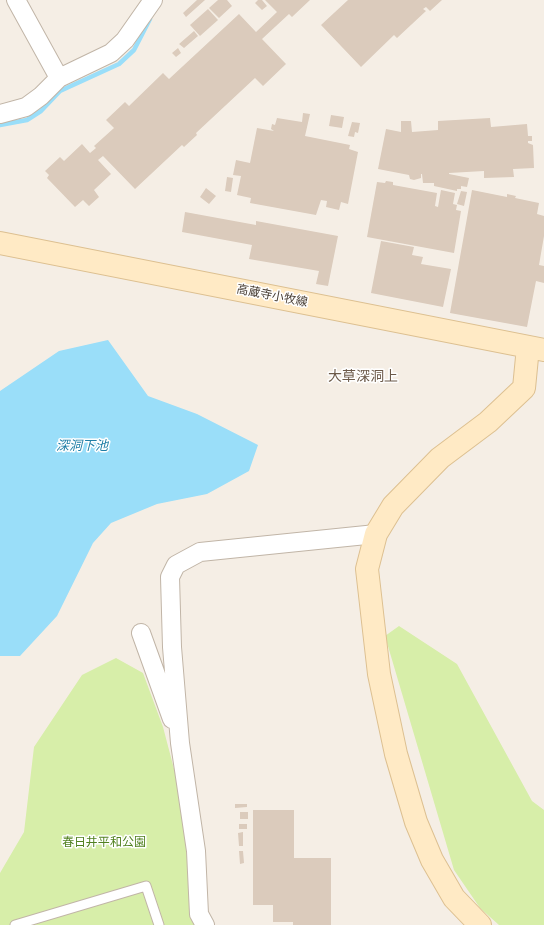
<!DOCTYPE html>
<meta charset="utf-8">
<style>
body{margin:0}
canvas{display:block;background:#f5eee5}
</style>
<canvas width="544" height="925"></canvas>
<script>
const g = document.querySelector('canvas').getContext('2d');
g.lineJoin = 'round';
function fillPath(path, color) { g.fillStyle = color; g.fill(path, 'evenodd'); }
const poly = rows => new Path2D(rows.map(r => 'M' + r).join(''));
function trace(path, color, width, dash) { g.strokeStyle = color; g.lineWidth = width; g.lineCap = dash ? 'butt' : 'round'; g.setLineDash(dash || []); g.stroke(path); }
function drawText(font, color, halo, rows, align = 'center') {
  g.font = font + ' "Open Sans","Noto Sans JP",sans-serif'; g.lineWidth = 3; g.setLineDash([]); g.textBaseline = 'middle'; g.strokeStyle = halo; g.fillStyle = color; for (const [text, x, y, turn = 0] of rows) {
    g.save(); g.translate(x, y); g.rotate((+turn || 0) * Math.PI / 180); g.textAlign = isNaN(turn) ? turn : align; if (halo) g.strokeText(text, 0, 0); g.fillText(text, 0, 0); g.restore();
  }
}
fillPath(poly([
 [399,626,457,664,532,801,544,810,544,925,499,925,480,908,454,870,385,636],
 [116,658,143,673,163,727,179,788,187,856,213,925,0,925,0,873,24,832,34,747,82,675]
]), '#d7eea9');
fillPath(poly([
 [108,340,148,396,197,414,258,445,249,471,207,494,157,504,111,523,93,543,57,616,20,656,0,656,0,391,59,351]
]), '#9adef9');
trace(poly([
 [0,125,27,120,41,111,60,91,119,64,134,50,150,19]
]), '#9adef9', 4.5);
fillPath(poly([
 [197,0,205,0,186,17,183,13],
 [218,0,227,0,232,6,219,18,209,8],
 [258,0,262,0,267,6,262,10,255,3],
 [265,0,310,0,292,17,289,14,262,39,286,64,263,86,255,78,196,133,197,135,184,147,182,145,135,189,103,156,98,160,111,174,94,190,99,197,89,206,83,200,75,207,47,178,49,175,45,171,60,157,64,161,82,144,90,153,96,148,94,146,114,128,106,120,125,102,129,106,163,73,169,79,239,14,256,32,277,12],
 [348,0,442,0,430,11,426,7,423,9,426,11,397,38,394,35,361,67,321,25],
 [208,9,218,20,200,36,190,25],
 [194,31,198,36,184,48,179,44],
 [178,48,181,53,176,57,172,53],
 [303,113,310,114,305,136,350,145,349,149,358,152,348,204,341,202,339,210,326,207,327,201,321,200,316,215,250,203,251,198,237,195,241,176,233,175,236,160,250,163,257,128,274,131,271,129,272,124,275,125,277,118,302,122],
 [331,115,344,117,342,128,329,126],
 [490,118,491,127,527,124,528,136,532,136,532,141,528,141,528,143,533,145,534,168,513,169,514,177,484,178,484,171,449,173,449,174,469,178,467,187,461,186,461,189,457,189,457,191,434,186,434,183,423,183,422,174,421,174,421,178,414,180,410,179,409,175,378,169,386,129,401,132,401,121,411,121,412,132,438,130,438,121],
 [352,122,360,123,358,133,355,132,354,137,348,136],
 [227,177,233,178,231,192,225,191],
 [386,181,393,182,393,185,437,193,435,206,438,207,441,190,455,193,453,204,457,205,456,210,461,211,454,253,367,237,377,182,385,183],
 [206,188,216,196,209,204,200,197],
 [472,190,507,197,507,194,516,196,515,198,539,203,537,214,544,216,544,236,539,265,544,266,544,283,536,281,527,327,450,313],
 [461,191,467,192,464,206,457,204],
 [185,212,256,225,256,221,338,236,328,286,316,284,319,271,249,259,252,245,182,232],
 [381,241,414,247,412,255,423,257,421,264,451,269,443,307,371,293],
 [235,804,247,804,247,807,235,808],
 [253,810,294,810,294,858,331,858,331,925,293,925,293,922,273,922,273,905,253,905],
 [240,812,248,812,248,819,240,819],
 [239,824,247,824,247,829,239,829],
 [243,832,243,846,239,846,238,833],
 [239,851,243,851,244,863,240,864]
]), '#dbcbbc');
const lane = poly([
 [15,925,146,886,159,925]
]);
const street = poly([
 [16,0,59,78],
 [0,114,26,107,41,96,59,78,111,53,125,40,153,0],
 [141,633,172,719],
 [205,925,199,914,196,851,180,743,172,647,170,577,176,565,200,552,376,534]
]);
const secondary = poly([
 [0,243,544,350],
 [480,925,454,898,432,860,416,822,396,754,379,674,367,569,376,534,393,506,440,458,488,422,524,388,528,347]
]);
trace(lane, '#c1b5a7', 11);
trace(street, '#c1b5a7', 20);
trace(secondary, '#ddc091', 24);
trace(lane, '#fff', 9);
trace(street, '#fff', 18);
trace(secondary, '#ffeac5', 22);
drawText('12px', '#483e34', '#fff', [
 ["高蔵寺小牧線",272,296,11]
]);
drawText('12px', '#518120', '#fff', [
 ["春日井平和公園",104,843]
]);
drawText('italic 13px', '#1e7ea6', '#fff', [
 ["深洞下池",82,446]
]);
drawText('14px', '#6c5a4a', '#fff', [
 ["大草深洞上",363,377]
]);
</script>
